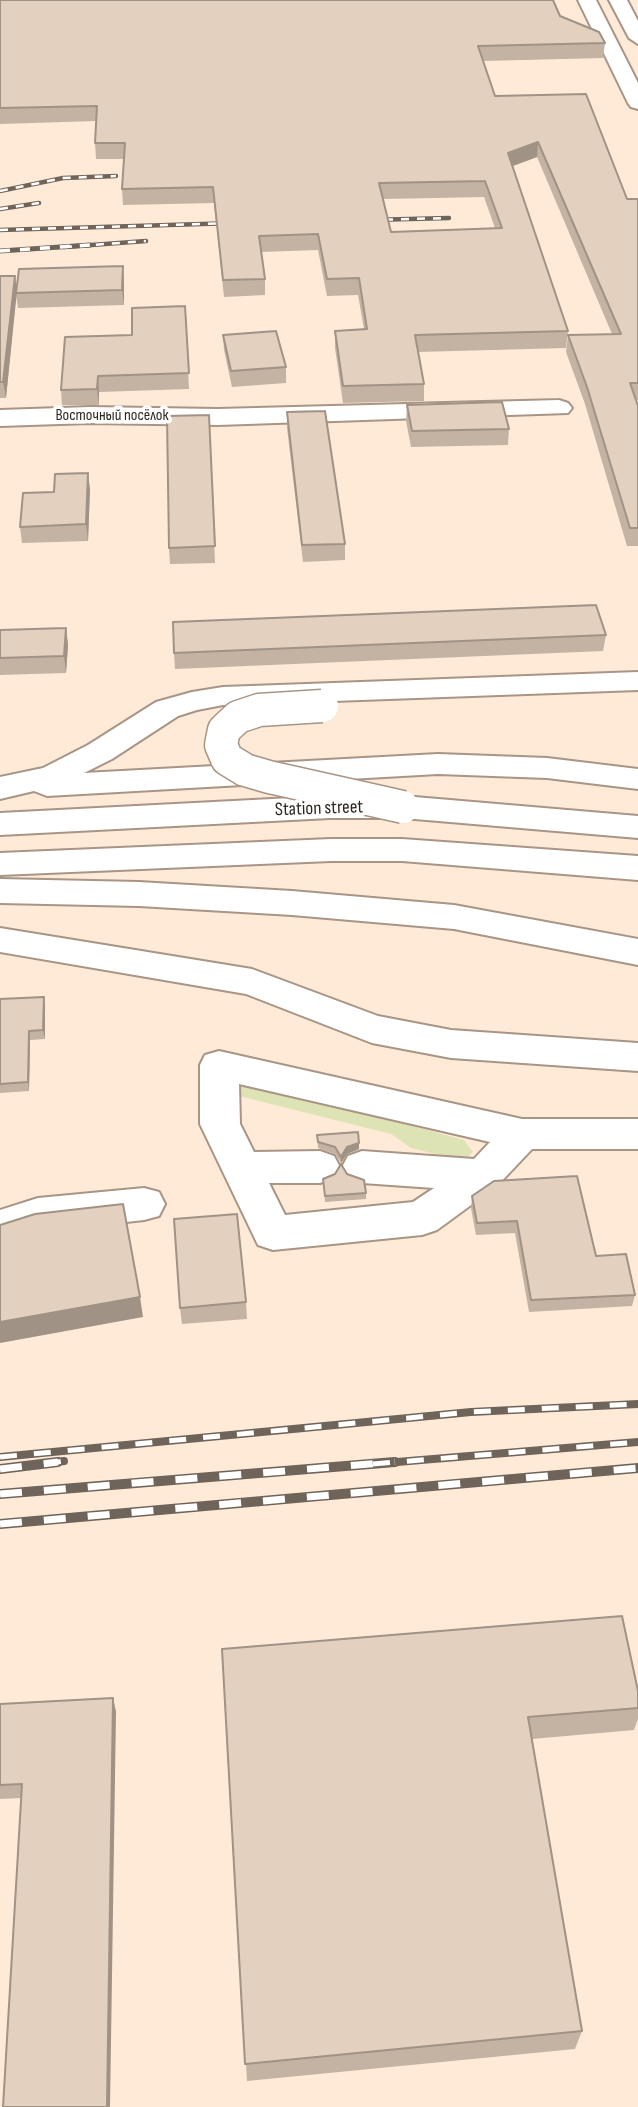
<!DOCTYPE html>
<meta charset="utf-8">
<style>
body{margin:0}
canvas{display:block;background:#ffead8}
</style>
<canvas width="638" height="2107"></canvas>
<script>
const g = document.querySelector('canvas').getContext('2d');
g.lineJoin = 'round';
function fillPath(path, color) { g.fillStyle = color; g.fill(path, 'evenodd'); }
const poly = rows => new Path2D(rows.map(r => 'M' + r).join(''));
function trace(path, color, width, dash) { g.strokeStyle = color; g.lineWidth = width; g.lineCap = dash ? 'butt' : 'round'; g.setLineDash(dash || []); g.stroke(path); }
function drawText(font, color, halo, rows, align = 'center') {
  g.font = font + ' "Sofia Sans Condensed",sans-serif'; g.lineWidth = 7; g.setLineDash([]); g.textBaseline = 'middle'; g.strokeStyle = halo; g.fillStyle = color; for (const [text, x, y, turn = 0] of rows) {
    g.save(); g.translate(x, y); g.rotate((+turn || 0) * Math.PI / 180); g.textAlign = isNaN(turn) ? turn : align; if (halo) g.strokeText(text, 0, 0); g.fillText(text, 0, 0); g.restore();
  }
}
fillPath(poly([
 [242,1080,464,1140,473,1152,463,1161,411,1148,391,1134,235,1095]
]), '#dee3b6');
const minor = poly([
 [559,400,568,403,572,408,568,413,218,425,90,423,0,426,0,410,90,407,218,409,559,400],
 [219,1051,522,1119,638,1119,638,1149,532,1149,497,1186,437,1230,422,1235,273,1250,258,1245,200,1124,200,1065,205,1055,219,1051],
 [239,1084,490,1142,474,1159,362,1151,348,1156,342,1167,348,1178,362,1183,434,1188,413,1202,285,1215,269,1183,320,1183,334,1178,340,1167,334,1156,320,1151,254,1152,240,1124,239,1084],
 [144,1188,159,1192,165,1204,159,1216,144,1220,38,1232,0,1244,0,1210,38,1198,144,1188]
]);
const major = poly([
 [578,0,596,0,638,83,638,109,631,107,628,103,578,0],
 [609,0,627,0,638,21,638,44,629,38,609,0],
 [638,672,638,690,223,705,197,710,178,716,112,759,84,773,438,754,547,758,638,769,638,789,547,778,438,774,47,796,34,791,0,799,0,777,43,768,88,745,156,702,192,692,223,687,638,672],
 [330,796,403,796,638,816,638,838,403,818,330,818,0,835,0,813,330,796],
 [331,839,402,839,638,856,638,880,402,861,331,861,0,875,0,853,331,839],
 [0,879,139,882,292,891,454,905,638,939,638,965,454,929,292,915,139,906,0,903,0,879],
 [0,928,252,969,378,1016,451,1030,638,1043,638,1071,451,1058,372,1043,246,994,0,952,0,928]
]);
trace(minor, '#a89585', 4);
trace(major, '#a89585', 4);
fillPath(minor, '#fff');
fillPath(major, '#fff');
const railFar3 = poly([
 [0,191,63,178,116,176],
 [0,209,39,203],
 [369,220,449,218],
 [0,230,236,223],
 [64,247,146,241]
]);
const railFar2 = poly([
 [0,251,90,245]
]);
const railFar1 = poly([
 [0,1457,471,1412,638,1404],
 [44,1464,64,1461],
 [373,1464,638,1442]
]);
const rail = poly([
 [0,1469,58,1462],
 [0,1494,395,1462],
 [0,1524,638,1468]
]);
trace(railFar3, '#6f645a', 4.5);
trace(railFar2, '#6f645a', 5);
trace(railFar1, '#6f645a', 8);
trace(rail, '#6f645a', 10);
trace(railFar3, '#fff', 2.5, [8]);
trace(railFar2, '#fff', 3.5, [10]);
trace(railFar1, '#fff', 5, [17]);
trace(rail, '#fff', 7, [22]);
const majorBridge = poly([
 [322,706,259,710,238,717,224,730,221,745,227,759,245,770,269,777,403,807]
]);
trace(majorBridge, '#a89585', 35, []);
trace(majorBridge, '#fff', 32);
fillPath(poly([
 [0,0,560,16,605,43,603,58,483,61,495,96,627,199,638,199,638,400,636,400,638,406,638,546,627,546,585,404,566,352,568,335,612,334,537,157,513,166,568,331,566,348,418,352,424,384,424,401,343,403,335,348,335,331,364,329,358,295,327,296,318,250,261,252,265,279,265,295,224,297,214,203,123,205,122,189,124,159,96,159,95,143,96,121,0,124],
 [484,197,495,228,391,232,383,199],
 [0,276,15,276,16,289,124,281,124,305,18,308,16,295,6,398,0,398],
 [185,306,189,389,99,392,99,405,62,405,61,390,132,335],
 [223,335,286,367,286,383,232,387,224,350],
 [407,405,509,429,508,445,411,447,406,421],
 [287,412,345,544,345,560,303,562,287,428],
 [209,415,215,563,170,564,169,548],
 [90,489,88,541,22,543,20,527,54,492],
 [66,628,68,645,66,673,0,675,0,630],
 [606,635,603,651,175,669,174,653],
 [0,999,45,1006,45,1039,30,1040,29,1091,0,1093],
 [317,1135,359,1149,347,1154,341,1163,335,1154,318,1148],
 [347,1174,366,1193,366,1199,325,1202,323,1179],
 [472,1196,596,1256,635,1295,632,1306,529,1312,515,1233,476,1235,471,1208],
 [246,1302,247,1319,182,1324,180,1308],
 [222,1649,638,1691,638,1719,634,1730,532,1739,582,2031,575,2049,247,2081],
 [113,1698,116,1712,21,1798,0,1799,0,1704]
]), '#c4b3a3');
fillPath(poly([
 [538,142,537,157,507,168,508,153],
 [123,266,124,281,124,305,122,290],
 [15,276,17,291,6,398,3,382],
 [98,376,99,392,99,405,97,389],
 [88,473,90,489,88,541,86,524],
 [66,628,68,645,66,673,64,656],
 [44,997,45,1006,45,1039,43,1030],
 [29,1031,30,1040,29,1091,28,1082],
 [359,1143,359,1149,347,1154,341,1163,341,1157,347,1147],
 [140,1297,143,1317,0,1343,0,1322],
 [113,1698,116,1712,110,2107,107,2107]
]), '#a09285');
const building = poly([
 [0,0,553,0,560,16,599,32,605,43,478,46,495,96,586,94,627,199,638,199,638,383,630,383,638,406,638,528,630,528,587,387,568,335,621,334,538,142,508,153,568,331,415,335,424,384,343,386,335,331,367,329,359,278,327,279,318,234,259,236,265,279,223,280,213,187,122,189,125,143,95,143,97,106,0,108,0,0],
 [485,181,502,228,391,232,379,183,485,181],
 [123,266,122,290,16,293,19,269,123,266],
 [0,276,15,276,3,382,0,382,0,276],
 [185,306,189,373,98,376,97,389,61,390,65,337,132,335,132,308,185,306],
 [276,331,286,367,231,371,223,335,276,331],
 [502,402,509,429,412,431,407,405,502,402],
 [325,411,345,544,302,545,287,412,325,411],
 [209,415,215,546,169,548,167,416,209,415],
 [88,473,86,524,20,527,23,493,54,492,55,474,88,473],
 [596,605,606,635,174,653,173,622,596,605],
 [66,628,64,656,0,658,0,630,66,628],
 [44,997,43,1030,29,1031,28,1082,0,1084,0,999,44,997],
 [358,1132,359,1143,347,1147,341,1157,335,1147,318,1142,317,1135,358,1132],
 [341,1164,347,1174,364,1180,366,1193,325,1196,323,1179,335,1174,341,1164],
 [577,1176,596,1256,626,1254,635,1295,531,1300,517,1221,477,1223,472,1196,494,1181,577,1176],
 [123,1204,140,1297,0,1322,0,1225,35,1214,123,1204],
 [237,1214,246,1302,180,1308,174,1219,237,1214],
 [622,1616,638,1691,638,1708,528,1717,582,2031,245,2064,222,1649,622,1616],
 [113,1698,107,2107,3,2107,22,1784,0,1785,0,1704,113,1698]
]);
fillPath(building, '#e4d0be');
trace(building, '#a09285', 2);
drawText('16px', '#2e2720', '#fff', [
 ["Восточный посёлок",112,416]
]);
drawText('19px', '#2e2720', '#fff', [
 ["Station street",319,809,-2]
]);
</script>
